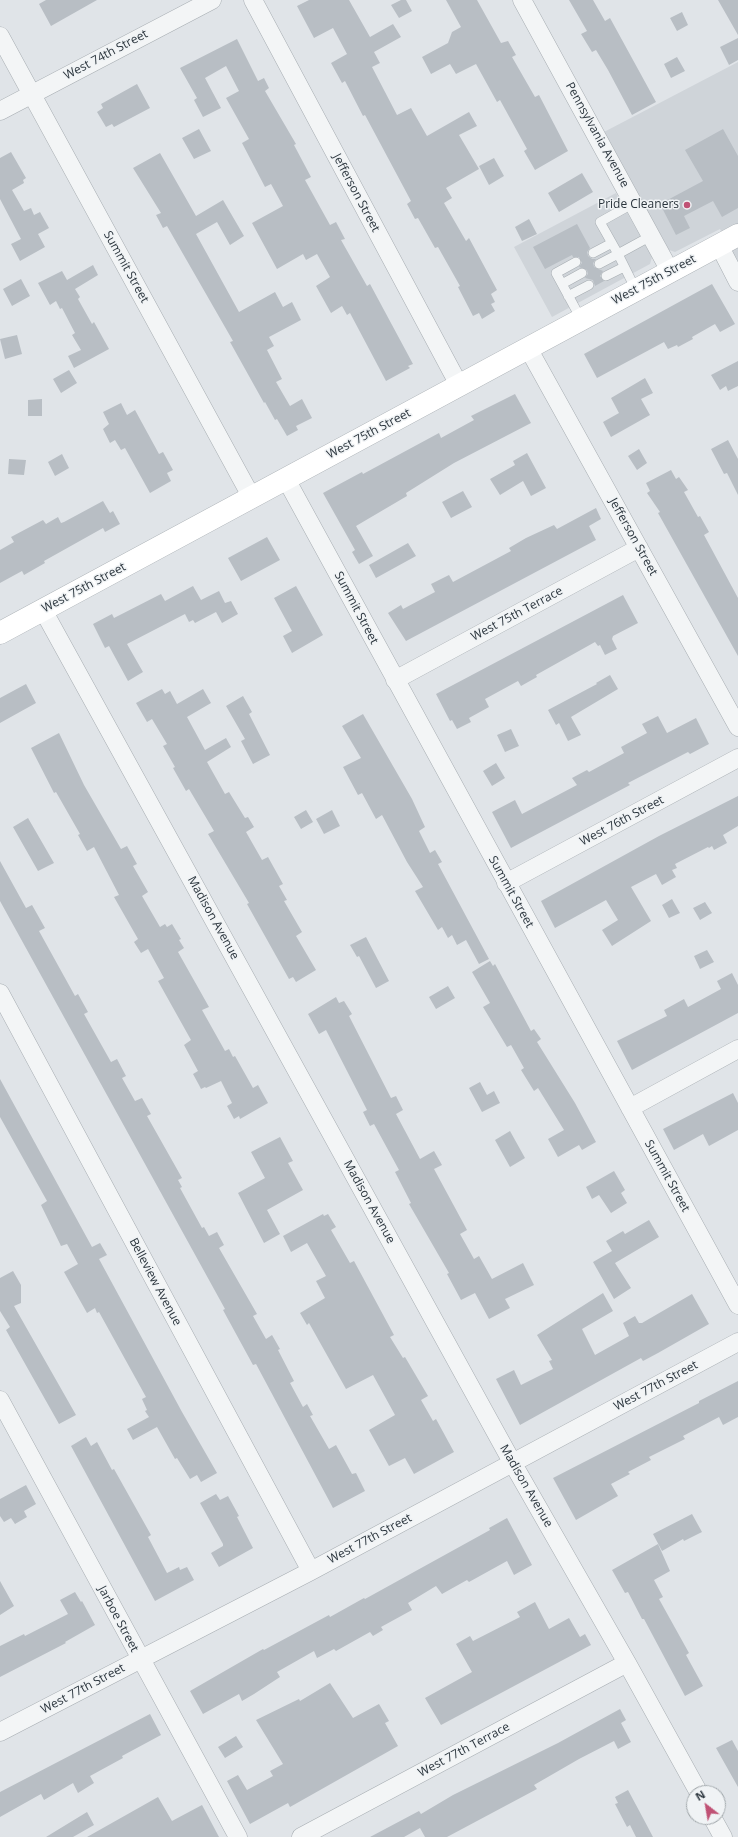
<!DOCTYPE html>
<style>
body{margin:0}
#map{position:relative;width:738px;height:1837px;overflow:hidden;background:#e0e4e8;font-family:"Open Sans",sans-serif}
canvas{display:block}
.north{position:absolute;left:686px;top:1785px;width:40px;height:40px;box-sizing:border-box;background:#f0f3f5;border:1px solid #a1a7ab;border-radius:50%;rotate:329deg;font-size:11px;font-weight:700;line-height:16px;text-align:center;color:#2b353d}
.north::after{content:'';display:block;margin:auto;width:14px;height:18px;background:#c05275;clip-path:polygon(50% 0,100% 100%,50% 72%,0 100%)}
</style>
<div id="map">
<canvas width="738" height="1837"></canvas>
<div class="north">N</div>
</div>
<script>
const g = document.querySelector('canvas').getContext('2d');
g.lineJoin = 'round';
function fillPath(path, color) { g.fillStyle = color; g.fill(path, 'evenodd'); }
const poly = rows => new Path2D(rows.map(r => 'M' + r).join(''));
function trace(path, color, width, dash) { g.strokeStyle = color; g.lineWidth = width; g.lineCap = dash ? 'butt' : 'round'; g.setLineDash(dash || []); g.stroke(path); }
function drawText(font, color, halo, rows, align = 'center') {
  g.font = font + ' "Open Sans",sans-serif'; g.lineWidth = 3; g.setLineDash([]); g.textBaseline = 'middle'; g.strokeStyle = halo; g.fillStyle = color; for (const [text, x, y, turn = 0] of rows) {
    g.save(); g.translate(x, y); g.rotate((+turn || 0) * Math.PI / 180); g.textAlign = isNaN(turn) ? turn : align; if (halo) g.strokeText(text, 0, 0); g.fillText(text, 0, 0); g.restore();
  }
}
fillPath(poly([
 [738,62,738,262,720,229,675,252,669,250,604,132],
 [616,193,652,257,650,264,552,317,514,247]
]), '#cfd4d9');
fillPath(poly([
 [46,0,97,0,51,26,39,4],
 [309,0,349,0,370,37,393,24,401,37,374,52,380,63,372,67,397,115,411,108,427,136,469,112,477,126,459,135,479,169,446,188,452,198,444,203,466,241,469,238,497,290,491,294,495,302,491,304,495,311,482,319,479,313,473,316,458,287,460,286,438,247,435,248,418,218,415,219,407,204,411,201,365,115,363,116,345,81,342,83,331,63,347,54,333,28,314,38,297,6],
 [401,0,406,0,412,11,399,18,391,5],
 [446,0,477,0,501,43,508,41,516,55,512,57,535,97,539,95,568,151,535,170,524,151,527,149,500,100,497,102,476,64,456,74,450,64,431,74,422,57,448,43,452,32,461,27],
 [569,0,593,0,605,21,610,18,656,102,632,115,608,70,596,50,592,52,581,34,587,31],
 [718,0,738,0,738,35],
 [682,12,688,25,677,31,670,18],
 [738,38,738,60,729,65,720,47],
 [237,39,258,81,264,78,269,88,265,91,296,144,294,145,311,177,305,180,330,225,336,222,345,239,341,240,367,286,370,284,413,364,408,366,410,368,386,381,350,313,347,315,342,306,331,313,316,286,330,277,317,254,306,260,303,254,277,269,252,223,283,206,271,184,265,187,242,143,249,139,226,98,239,91,226,66,205,78,221,108,203,117,194,100,197,98,180,68],
 [677,57,685,71,671,78,664,64],
 [137,84,150,108,114,127,112,124,106,127,97,112,103,108,101,104],
 [199,129,211,151,194,159,182,138],
 [723,129,738,156,738,208,722,217,713,201,684,216,690,228,676,235,660,204,703,181,685,150],
 [11,152,26,178,23,180,24,183,12,190,24,211,31,208,34,215,40,212,49,228,38,234,45,247,20,261,11,244,21,239,0,199,0,158],
 [160,153,196,216,223,200,244,236,230,245,217,222,196,234,239,312,275,292,283,307,292,302,301,320,269,337,274,346,267,350,282,379,276,382,290,406,302,399,312,418,296,426,298,430,287,436,277,419,275,420,265,402,264,403,230,342,233,341,167,226,163,228,156,215,161,213,133,168],
 [494,158,504,176,489,185,479,166],
 [582,173,593,192,559,212,548,193],
 [529,219,537,234,522,241,515,227],
 [577,224,590,248,587,252,588,256,592,259,596,259,593,263,594,267,603,271,600,276,604,281,595,286,593,280,585,278,588,274,587,270,579,267,582,263,579,257,573,257,572,255,545,269,533,247],
 [93,265,98,275,75,289,80,297,78,299,92,324,94,322,109,349,74,368,68,356,81,350,72,335,75,333,62,308,60,309,56,301,50,305,38,283,62,271,67,280],
 [21,279,30,296,12,306,3,289],
 [712,284,735,324,720,332,715,324,692,337,693,339,678,347,677,345,668,349,664,342,597,378,584,354],
 [17,335,22,354,5,359,0,339],
 [738,361,738,386,728,391,726,386,720,390,711,375],
 [69,370,77,383,61,393,53,379],
 [645,378,653,393,641,399,650,415,611,437,603,422,619,413,611,398],
 [515,394,531,423,454,463,406,493,407,496,356,526,373,556,359,564,352,552,355,550,323,493,362,472,363,474,439,433,441,438,474,420,471,416],
 [42,399,42,416,28,416,28,400],
 [121,403,127,415,135,410,159,454,163,452,173,470,167,473,171,481,150,493,125,448,121,450,115,440,110,443,103,429,109,424,103,412],
 [728,440,738,459,738,495,727,473,724,474,711,449],
 [639,449,647,463,637,470,628,456],
 [527,453,546,488,531,496,523,481,500,495,490,479,515,465,513,461],
 [62,454,69,468,55,476,48,462],
 [9,459,26,460,24,475,8,474],
 [671,470,676,479,679,477,688,490,684,492,698,517,700,516,709,532,704,535,738,598,738,656,658,513,660,512,647,493,650,491,646,483],
 [463,491,472,507,451,518,442,502],
 [103,501,110,513,113,511,120,524,105,532,103,528,44,561,45,563,24,575,22,571,0,583,0,550,14,542,11,537,43,520,46,524,58,517,61,523,64,522],
 [596,508,601,519,589,526,596,540,406,641,388,613,401,605,403,609,435,592,431,584,449,575,453,582,511,551,509,548,526,538,554,525,557,529],
 [267,537,280,560,241,581,228,558],
 [408,543,416,556,376,578,369,565],
 [193,586,201,600,219,591,225,603,231,601,238,614,222,623,216,612,195,623,193,620,189,622,185,614,127,644,143,672,128,681,109,646,105,648,93,624,112,614,114,618,161,594,165,601],
 [296,586,323,635,292,653,283,636,292,631,274,598],
 [623,595,638,623,613,636,612,639,617,649,605,655,600,645,598,646,595,642,536,675,537,677,521,686,518,681,485,699,489,707,469,718,471,722,457,729,452,720,450,721,436,694],
 [610,675,618,689,571,717,581,735,568,741,559,723,556,725,548,710,597,684,596,683],
 [26,684,36,703,0,723,0,698],
 [162,689,165,694,170,691,177,704,203,689,211,703,187,717,205,750,226,738,231,747,207,762,225,794,229,792,245,818,248,817,254,827,246,832,262,860,268,857,283,884,279,886,287,900,284,901,302,932,296,936,316,970,296,982,293,977,289,979,247,904,249,903,208,834,214,831,189,789,186,791,173,768,175,767,163,746,167,744,152,719,147,722,136,703],
 [243,696,252,712,249,714,270,755,253,764,241,741,245,739,226,706],
 [363,714,412,799,425,827,419,831,430,853,435,850,442,862,438,864,489,959,479,964,466,940,457,945,452,935,448,938,442,927,438,930,415,891,423,887,407,862,382,815,376,819,362,793,358,795,343,767,361,758,342,726],
 [658,716,667,733,696,718,709,744,690,754,688,752,628,783,630,785,511,848,492,812,515,800,522,814,577,785,572,778,587,770,589,772,624,753,621,747,647,733,642,724],
 [511,729,519,746,505,752,497,735],
 [59,733,84,785,121,849,127,846,137,864,133,866,148,892,142,896,160,927,165,924,167,927,172,924,181,939,179,940,184,948,178,952,209,1007,202,1010,225,1051,229,1049,233,1057,235,1056,253,1088,258,1085,268,1103,240,1119,239,1116,234,1119,227,1106,232,1103,221,1081,206,1088,205,1087,201,1089,199,1085,193,1074,198,1071,184,1045,191,1040,158,981,164,978,148,949,141,953,134,942,138,939,114,897,119,895,94,847,87,851,78,835,80,834,56,792,54,793,31,748],
 [496,763,505,778,492,786,483,771],
 [738,796,738,826,723,835,727,843,714,850,712,846,709,848,708,847,675,864,677,868,672,870,676,877,662,885,656,874,631,887,651,921,612,946,602,930,618,920,606,900,555,928,541,901,659,836],
 [306,810,313,822,301,829,294,817],
 [332,810,340,826,324,834,316,819],
 [28,818,54,863,38,871,13,827],
 [0,861,26,908,32,905,45,928,39,931,75,996,78,994,88,1012,84,1014,111,1062,117,1059,126,1076,122,1078,135,1101,142,1098,151,1114,147,1116,182,1178,178,1180,182,1187,180,1188,202,1228,204,1227,209,1236,217,1232,224,1245,219,1248,257,1314,253,1316,266,1339,272,1335,280,1349,278,1350,294,1381,290,1383,303,1407,307,1404,313,1415,310,1416,329,1449,336,1445,352,1474,356,1473,365,1491,333,1508,256,1364,253,1365,223,1310,225,1309,0,901],
 [672,899,680,913,669,918,662,905],
 [705,902,712,913,700,920,693,908],
 [366,937,389,981,376,988,359,956,357,957,350,945],
 [707,950,714,962,700,969,694,956],
 [490,961,493,966,495,964,531,1031,534,1029,541,1039,537,1042,575,1103,596,1142,582,1150,579,1145,558,1157,548,1139,564,1130,538,1088,534,1091,521,1070,524,1068,511,1045,507,1047,483,1007,490,1003,472,972],
 [732,973,738,985,738,1013,632,1070,617,1041,667,1016,664,1010,684,999,688,1007,721,989,717,981],
 [448,986,455,998,436,1009,429,997],
 [336,997,339,1003,344,1001,352,1014,349,1016,391,1098,396,1096,403,1110,396,1114,420,1159,434,1151,442,1165,434,1169,467,1230,460,1234,474,1259,479,1256,492,1279,523,1263,534,1285,505,1299,510,1308,489,1319,475,1293,461,1300,447,1274,449,1273,409,1204,411,1203,395,1172,399,1170,374,1124,370,1126,363,1112,367,1110,326,1030,319,1034,308,1014],
 [0,1079,92,1247,100,1243,107,1255,99,1259,182,1412,217,1473,201,1482,197,1475,190,1479,177,1458,175,1459,157,1427,133,1440,127,1429,149,1417,145,1411,147,1410,142,1399,146,1397,99,1312,97,1313,95,1308,87,1313,64,1272,78,1264,67,1244,61,1246,41,1205,47,1201,0,1117],
 [480,1082,487,1095,494,1091,500,1103,482,1112,469,1088],
 [733,1093,738,1103,738,1130,709,1146,703,1134,674,1150,663,1129],
 [510,1131,525,1158,510,1167,495,1140],
 [280,1137,293,1161,288,1163,303,1190,267,1210,280,1234,264,1243,238,1193,265,1178,251,1152],
 [614,1171,625,1190,621,1193,627,1203,611,1213,599,1195,592,1199,586,1187],
 [323,1214,324,1216,328,1214,336,1227,331,1230,350,1263,354,1261,394,1335,390,1337,403,1358,405,1357,428,1396,421,1400,433,1421,436,1419,454,1452,414,1474,405,1458,389,1466,369,1430,395,1415,373,1375,346,1389,309,1323,307,1325,300,1313,325,1298,316,1281,326,1276,307,1243,291,1252,283,1236],
 [649,1220,659,1237,615,1263,631,1288,614,1299,593,1262,612,1251,606,1241,623,1231,625,1234],
 [13,1271,21,1285,21,1303,14,1306,76,1415,59,1424,6,1330,10,1327,0,1311,0,1278],
 [603,1293,613,1311,582,1329,595,1355,629,1336,623,1323,635,1316,639,1323,642,1323,692,1294,709,1324,658,1353,643,1361,641,1358,520,1425,496,1379,514,1370,521,1385,553,1369,549,1361,552,1360,537,1335],
 [738,1381,738,1417,723,1425,719,1417,683,1436,685,1439,649,1457,651,1460,628,1472,630,1474,611,1484,618,1496,576,1520,553,1478,699,1403,699,1401],
 [86,1437,91,1446,97,1442,112,1470,114,1469,151,1535,148,1537,167,1573,179,1567,180,1570,187,1567,194,1580,155,1601,71,1446],
 [26,1485,36,1504,24,1511,27,1517,15,1524,11,1518,4,1522,0,1516,0,1499],
 [216,1494,220,1500,228,1496,239,1516,237,1517,253,1548,219,1567,211,1553,223,1546,223,1544,200,1503],
 [692,1514,702,1532,684,1541,683,1539,662,1551,653,1534],
 [507,1518,532,1565,514,1575,507,1561,469,1582,467,1580,442,1594,436,1586,408,1603,412,1610,381,1627,383,1630,373,1636,370,1632,336,1651,334,1649,317,1658,314,1651,277,1672,280,1677,254,1694,242,1701,239,1694,203,1714,190,1691,263,1649,264,1650,329,1615,330,1617,364,1598,365,1599,490,1530,489,1528],
 [658,1544,670,1571,654,1580,663,1597,659,1599,689,1653,686,1655,703,1686,685,1696,644,1619,642,1619,628,1592,625,1593,612,1570],
 [0,1581,14,1606,0,1615],
 [75,1592,81,1602,82,1601,95,1625,65,1642,66,1643,0,1677,0,1646,24,1634,25,1636,68,1614,60,1600],
 [535,1602,549,1629,569,1618,580,1637,585,1634,591,1645,441,1725,425,1698,472,1672,456,1644,470,1636,473,1641,520,1617,517,1612],
 [330,1683,353,1718,379,1704,389,1721,385,1723,398,1746,290,1807,288,1803,250,1824,227,1781,238,1775,247,1790,273,1776,270,1771,283,1764,256,1720,299,1699,300,1701],
 [620,1709,626,1720,621,1723,631,1742,618,1749,614,1741,579,1759,534,1785,537,1789,447,1837,425,1837,420,1828,404,1837,370,1837,419,1811,421,1814,453,1795,558,1743],
 [150,1714,161,1735,122,1756,123,1758,90,1776,94,1783,78,1793,73,1783,44,1800,41,1794,0,1817,0,1792],
 [236,1736,243,1747,225,1758,218,1747],
 [732,1740,738,1751,738,1787,716,1748],
 [628,1790,643,1818,653,1837,636,1837,630,1825,627,1827,615,1804,618,1803,615,1797],
 [158,1797,172,1821,202,1805,219,1837,87,1837],
 [87,1812,94,1825,73,1837,46,1837]
]), '#b8bec4');
const service = poly([
 [634,203,600,222,618,254,651,236],
 [593,253,612,243],
 [599,264,618,254,636,290],
 [606,276,624,267],
 [562,284,556,273,576,262],
 [568,296,589,285],
 [581,319,562,284,582,273]
]);
const minor = poly([
 [253,0,459,385],
 [522,0,670,271],
 [0,36,252,498],
 [0,111,212,0],
 [719,245,738,282],
 [528,348,738,727],
 [286,479,738,1305],
 [43,610,512,1462,627,1663,699,1793],
 [395,680,639,548],
 [506,883,738,758],
 [0,993,311,1571],
 [630,1108,738,1049],
 [0,1400,238,1837],
 [0,1732,311,1571,738,1342],
 [712,1817,723,1837],
 [301,1837,627,1663]
]);
const secondary = poly([
 [0,633,738,235]
]);
trace(service, '#a6acb1', 10);
trace(minor, '#a6acb1', 19);
trace(secondary, '#a6acb1', 23);
trace(service, '#f3f5f6', 9);
trace(minor, '#f3f5f6', 18);
trace(secondary, '#fff', 22);
for (const [x, y, r, color] of [
 [687,205,4,"#c05275"]
]) { const dot = new Path2D(); dot.arc(x, y, r, 0, 2 * Math.PI); g.fillStyle = color; g.fill(dot); trace(dot, '#f0f3f5', 1.5); }
drawText('12px', '#2b353d', '#f0f3f5', [
 ["West 74th Street",106,55,-28],
 ["Pennsylvania Avenue",597,135,61],
 ["Jefferson Street",356,193,62],
 ["Summit Street",126,267,61],
 ["West 75th Street",654,280,-28],
 ["West 75th Street",369,434,-28],
 ["Jefferson Street",633,537,61],
 ["West 75th Street",84,588,-28],
 ["Summit Street",356,608,62],
 ["West 75th Terrace",517,614,-28],
 ["West 76th Street",622,821,-28],
 ["Summit Street",511,892,61],
 ["Madison Avenue",213,918,61],
 ["Summit Street",667,1176,61],
 ["Madison Avenue",369,1202,61],
 ["Belleview Avenue",155,1282,62],
 ["West 77th Street",656,1386,-28],
 ["Madison Avenue",526,1486,60],
 ["West 77th Street",370,1539,-28],
 ["Jarboe Street",118,1619,62],
 ["West 77th Street",83,1689,-28],
 ["West 77th Terrace",464,1750,-28]
]);
drawText('12px', '#2b353d', '#f0f3f5', [
 ["Pride Cleaners",679,205]
], 'right');
</script>
